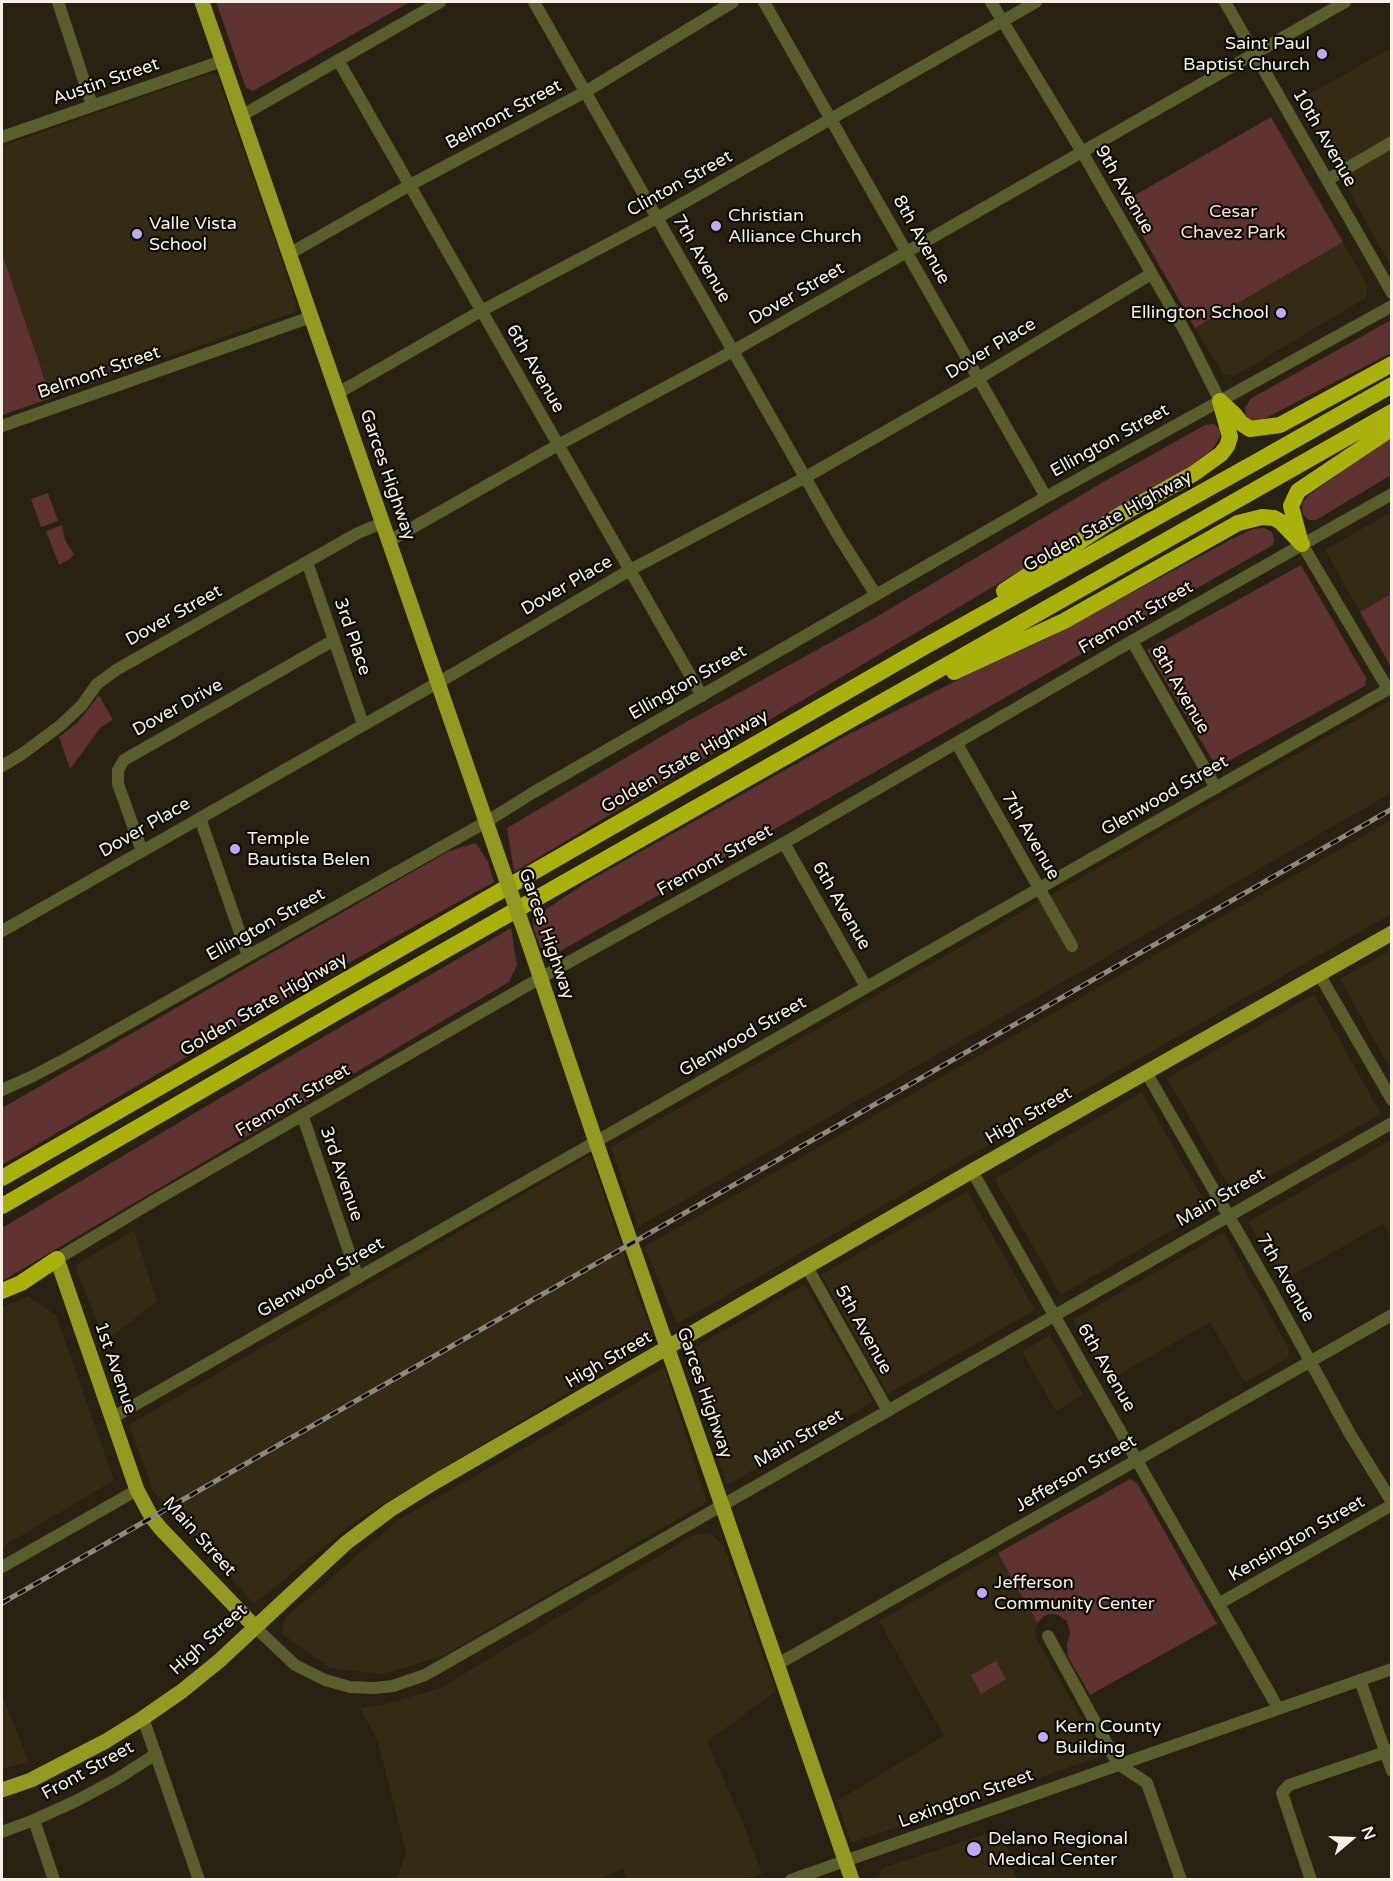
<!DOCTYPE html>
<style>
body{margin:0}
#map{position:relative;width:1393px;height:1881px;overflow:hidden;background:#292112;font-family:"Varela Round",sans-serif}
canvas{display:block}
.frame{position:absolute;inset:0;border:3px solid #f6f0e7;pointer-events:none}
.north{position:absolute;left:1321px;top:1809px;width:60px;height:60px;-webkit-text-stroke:4px #0f0b06;paint-order:stroke;rotate:71deg;font-size:16px;font-weight:700;line-height:24px;text-align:center;color:#f6f0e7}
.north::after{content:'';display:block;margin:auto;width:21px;height:27px;background:#f6f0e7;clip-path:polygon(50% 0,100% 100%,50% 72%,0 100%)}
</style>
<div id="map">
<canvas width="1393" height="1881"></canvas>
<div class="frame"></div>
<div class="north">N</div>
</div>
<script>
const g = document.querySelector('canvas').getContext('2d');
g.lineJoin = 'round';
function fillPath(path, color) { g.fillStyle = color; g.fill(path, 'evenodd'); }
const poly = rows => new Path2D(rows.map(r => 'M' + r).join(''));
function trace(path, color, width, dash) { g.strokeStyle = color; g.lineWidth = width; g.lineCap = dash ? 'butt' : 'round'; g.setLineDash(dash || []); g.stroke(path); }
function drawText(font, color, halo, rows, align = 'center') {
  g.font = font + ' "Varela Round",sans-serif'; g.lineWidth = 4.5; g.setLineDash([]); g.textBaseline = 'middle'; g.strokeStyle = halo; g.fillStyle = color; for (const [text, x, y, turn = 0] of rows) {
    g.save(); g.translate(x, y); g.rotate((+turn || 0) * Math.PI / 180); g.textAlign = isNaN(turn) ? turn : align; if (halo) g.strokeText(text, 0, 0); g.fillText(text, 0, 0); g.restore();
  }
}
fillPath(poly([
 [1391,48,1391,267,1299,100],
 [208,74,216,75,219,80,296,302,295,312,51,398,2,253,2,146],
 [1343,242,1367,285,1366,298,1235,376,1223,374,1195,328],
 [1391,512,1391,594,1360,612,1325,550],
 [1391,700,1391,793,638,1227,611,1147],
 [1391,820,1391,914,677,1324,644,1247],
 [1391,950,1391,1070,1340,979],
 [1314,994,1381,1114,1234,1196,1167,1078],
 [1142,1092,1209,1209,1061,1295,996,1182,996,1178],
 [1391,1140,1391,1238,1383,1224,1282,1281,1248,1222],
 [590,1155,654,1341,357,1520,254,1604,153,1491,129,1425],
 [967,1191,1035,1310,888,1394,821,1275],
 [134,1230,157,1301,105,1342,75,1266],
 [1223,1233,1225,1234,1289,1349,1288,1358,1248,1381,1244,1381,1210,1322,1110,1380,1103,1373,1074,1323,1074,1319],
 [801,1286,805,1286,808,1290,873,1402,727,1485,707,1426,708,1411,689,1358,689,1352,692,1349],
 [28,1296,56,1315,114,1480,2,1547,2,1307],
 [1050,1335,1083,1395,1056,1411,1022,1352],
 [664,1367,707,1502,443,1656,383,1674,330,1668,281,1633,285,1618,398,1520],
 [710,1533,724,1546,776,1691,707,1742,743,1823,762,1874,744,1880,627,1880,623,1869,596,1880,397,1879,406,1852,377,1739,360,1708,385,1704,441,1688,693,1535],
 [998,1553,1037,1623,1035,1630,1036,1638,1098,1747,1099,1755,1096,1758,851,1843,837,1801,944,1736,879,1621],
 [2,1695,29,1762,2,1769],
 [1001,1829,1016,1879,878,1879,882,1868]
]), '#352a14');
fillPath(poly([
 [216,2,410,2,253,91,246,88],
 [1271,117,1343,242,1195,328,1123,202],
 [2,253,51,398,2,415],
 [1391,320,1391,353,1260,421,1252,421,1246,416,1245,408,1250,399],
 [1214,424,1220,429,1220,437,1212,450,1183,471,1028,566,514,872,507,828,686,722,871,620,1105,481,1205,425],
 [1391,437,1391,475,1316,520,1309,520,1304,516,1302,509,1303,502,1309,495],
 [48,493,58,521,41,527,31,499],
 [62,525,65,540,74,554,70,559,59,565,46,531],
 [1264,528,1272,532,1274,539,1273,545,557,953,541,948,534,931,533,918,587,882,847,735,984,667,1044,640,1234,538,1253,529],
 [1301,565,1366,678,1365,686,1223,764,1213,761,1147,650],
 [1391,594,1391,667,1360,612],
 [99,695,113,720,101,727,70,769,59,737,78,722],
 [476,843,488,862,494,882,327,975,2,1165,2,1108,449,851],
 [511,928,517,965,509,982,2,1281,2,1228,282,1061],
 [1130,1479,1137,1483,1217,1624,1090,1695,1068,1657,1067,1644,1070,1633,1067,1621,1058,1615,1051,1614,1044,1616,1037,1623,998,1553],
 [996,1661,1006,1679,981,1694,971,1675]
]), '#5d3230');
trace(poly([
 [58,2,92,105],
 [534,2,838,535,876,595],
 [764,2,1046,497],
 [991,2,1082,152,1187,335,1220,401],
 [1225,2,1392,293],
 [338,60,702,696],
 [241,116,440,2],
 [2,137,222,61],
 [1327,180,1392,142],
 [289,254,410,185,585,92,733,2],
 [338,393,481,311,657,218,1036,2],
 [2,426,311,317],
 [389,541,558,445,733,351,1345,2],
 [1302,544,1388,689],
 [307,562,363,724],
 [1132,641,1216,788],
 [957,744,1072,946],
 [2,766,22,754,61,725,82,705,97,684,116,670,358,533,382,523],
 [200,818,248,956],
 [784,843,866,987],
 [142,851,118,784,118,770,124,760,334,640],
 [2,931,453,674,630,570,806,477,979,378,1151,274],
 [1319,974,1392,1100],
 [1146,1072,1270,1288,1350,1434,1392,1502],
 [2,1090,33,1076,69,1057,486,822,534,792,1046,497,1392,306],
 [303,1117,358,1278],
 [972,1171,1278,1708],
 [57,1259,152,1202,542,977,784,843,1132,641,1392,494],
 [807,1267,888,1411],
 [112,1418,1392,687],
 [2,1567,137,1490],
 [1220,1603,1392,1505],
 [254,1626,295,1665,325,1680,350,1687,374,1688,393,1686,425,1675,1392,1123],
 [1048,1636,1118,1764,1147,1783,1181,1880],
 [778,1664,1392,1315],
 [1360,1680,1392,1771],
 [143,1718,199,1880],
 [34,1820,54,1880],
 [2,1832,34,1820,76,1801,117,1779,156,1754],
 [791,1880,1392,1669],
 [1311,1880,1282,1793,1289,1785,1392,1750]
]), '#5b5e2c', 12);
trace(poly([
 [202,2,499,859],
 [528,941,596,1142,852,1880],
 [57,1259,137,1490,152,1518,161,1529,254,1626],
 [2,1790,31,1780,106,1741,143,1718,182,1691,219,1661,346,1543,390,1510,435,1482,972,1171,1392,933]
]), '#939921', 15);
trace(poly([
 [1220,401,1234,414,1241,423,1250,429,1280,425,1392,364],
 [1300,540,1291,506,1298,491,1392,428],
 [1004,591,1120,515,1193,474,1221,454,1227,446,1230,437,1220,401],
 [954,672,1064,621,1238,523,1262,517,1274,518,1281,522,1302,544],
 [2,1178,924,647,1256,462,1392,385],
 [2,1206,356,1001,1392,412],
 [2,1291,21,1283,57,1259]
]), '#aab10d', 16);
const rail = poly([
 [2,1603,1392,809]
]);
trace(rail, '#8f887c', 5);
trace(rail, '#0f0b06', 3, [9]);
trace(poly([
 [499,859,528,941]
]), '#939921', 15);
for (const [x, y, r, color] of [
 [1322,54,6,"#bda9f5"],
 [716,226,6,"#bda9f5"],
 [137,234,6,"#bda9f5"],
 [1281,313,6,"#bda9f5"],
 [235,849,6,"#bda9f5"],
 [982,1593,6,"#bda9f5"],
 [1043,1737,6,"#bda9f5"],
 [974,1849,8,"#bda9f5"]
]) { const dot = new Path2D(); dot.arc(x, y, r, 0, 2 * Math.PI); g.fillStyle = color; g.fill(dot); trace(dot, '#0f0b06', 2); }
drawText('18px', '#f6f0e7', '#0f0b06', [
 ["Saint Paul",1310,44,"right"],
 ["Baptist Church",1310,65,"right"],
 ["Christian",728,216],
 ["Alliance Church",728,237],
 ["Valle Vista",149,224],
 ["School",149,245],
 ["Ellington School",1269,313,"right"],
 ["Temple",247,839],
 ["Bautista Belen",247,860],
 ["Jefferson",994,1583],
 ["Community Center",994,1604],
 ["Kern County",1055,1727],
 ["Building",1055,1748],
 ["Delano Regional",988,1839],
 ["Medical Center",988,1860]
], 'left');
drawText('18px', '#f6f0e7', '#0f0b06', [
 ["Austin Street",106,82,-19],
 ["Belmont Street",504,115,-28],
 ["10th Avenue",1324,138,60],
 ["Clinton Street",680,184,-29],
 ["9th Avenue",1124,190,60],
 ["8th Avenue",921,240,61],
 ["7th Avenue",701,259,60],
 ["Dover Street",797,294,-30],
 ["Dover Place",991,349,-31],
 ["6th Avenue",535,369,60],
 ["Belmont Street",99,373,-19],
 ["Ellington Street",1110,441,-29],
 ["Garces Highway",387,475,71],
 ["Golden State Highway",1108,522,-29],
 ["Dover Place",567,586,-30],
 ["Dover Street",174,616,-29],
 ["Fremont Street",1136,618,-30],
 ["3rd Place",352,637,71],
 ["Ellington Street",688,683,-30],
 ["8th Avenue",1180,690,60],
 ["Dover Drive",178,708,-29],
 ["Golden State Highway",685,762,-30],
 ["Glenwood Street",1165,796,-30],
 ["Dover Place",145,828,-30],
 ["7th Avenue",1030,836,60],
 ["Fremont Street",715,861,-29],
 ["6th Avenue",841,906,60],
 ["Ellington Street",266,925,-29],
 ["Garces Highway",546,934,71],
 ["Golden State Highway",264,1005,-30],
 ["Glenwood Street",743,1037,-30],
 ["Fremont Street",293,1101,-30],
 ["High Street",1029,1116,-30],
 ["3rd Avenue",341,1174,71],
 ["Main Street",1221,1198,-30],
 ["Glenwood Street",321,1278,-30],
 ["7th Avenue",1285,1278,60],
 ["5th Avenue",863,1330,61],
 ["High Street",609,1360,-30],
 ["1st Avenue",115,1368,71],
 ["6th Avenue",1106,1368,60],
 ["Garces Highway",704,1393,71],
 ["Main Street",799,1439,-30],
 ["Jefferson Street",1076,1474,-30],
 ["Main Street",199,1537,48],
 ["Kensington Street",1297,1539,-30],
 ["High Street",209,1640,-42],
 ["Front Street",88,1771,-29],
 ["Lexington Street",966,1799,-20]
]);
drawText('18px', '#f4ddda', '#0f0b06', [
 ["Cesar",1233,212],
 ["Chavez Park",1233,233]
]);
</script>
